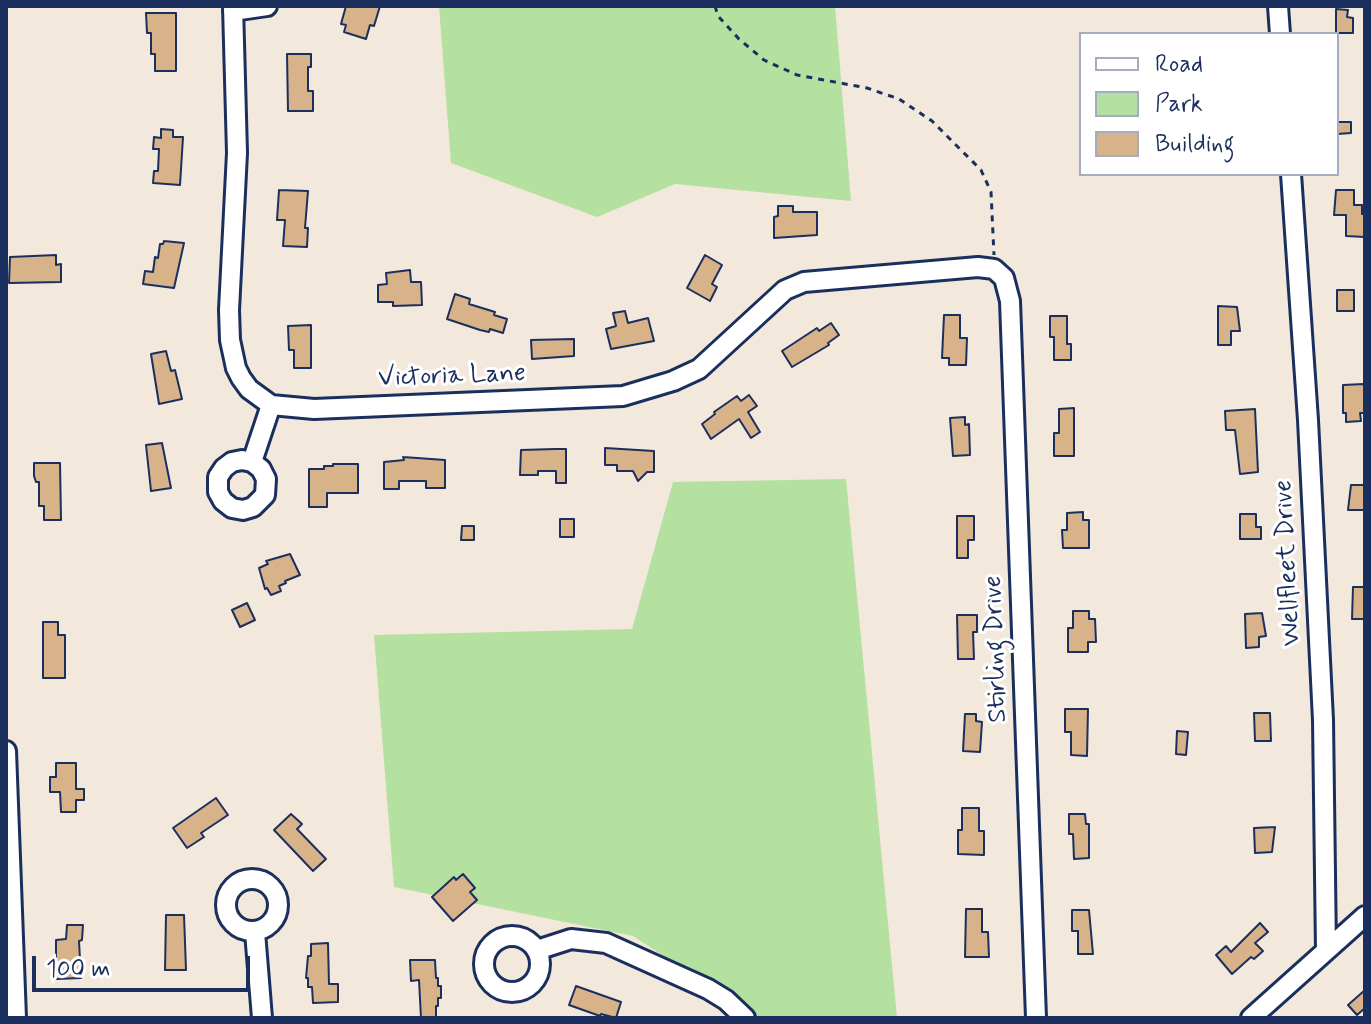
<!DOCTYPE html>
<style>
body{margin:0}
#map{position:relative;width:1371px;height:1024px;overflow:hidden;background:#f3e8dc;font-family:Mynerve,sans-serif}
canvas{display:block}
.frame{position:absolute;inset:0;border:8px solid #1b2f5e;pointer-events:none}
.legend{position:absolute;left:1079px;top:32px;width:260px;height:144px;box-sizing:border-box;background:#fff;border:2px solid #a4acbf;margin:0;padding:10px 14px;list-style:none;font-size:24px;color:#1b2f5e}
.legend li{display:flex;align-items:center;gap:16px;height:40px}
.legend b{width:40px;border:2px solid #a4acbf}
.scale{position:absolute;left:32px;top:956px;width:218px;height:36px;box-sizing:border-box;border:4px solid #1b2f5e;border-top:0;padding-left:10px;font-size:24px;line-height:28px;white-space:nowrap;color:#1b2f5e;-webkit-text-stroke:6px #fff;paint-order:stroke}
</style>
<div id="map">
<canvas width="1371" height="1024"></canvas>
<div class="frame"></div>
<ul class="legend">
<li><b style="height:10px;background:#fff"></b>Road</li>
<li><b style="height:22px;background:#b4e19f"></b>Park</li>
<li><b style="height:22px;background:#d8b38a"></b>Building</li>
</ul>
<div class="scale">100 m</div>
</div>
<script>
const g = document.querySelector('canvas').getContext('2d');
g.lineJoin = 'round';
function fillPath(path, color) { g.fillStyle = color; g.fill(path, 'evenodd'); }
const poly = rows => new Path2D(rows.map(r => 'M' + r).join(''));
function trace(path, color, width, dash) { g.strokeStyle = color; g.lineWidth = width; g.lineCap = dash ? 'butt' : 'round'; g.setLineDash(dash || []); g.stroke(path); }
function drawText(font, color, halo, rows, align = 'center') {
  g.font = font + ' Mynerve,sans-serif'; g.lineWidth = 6; g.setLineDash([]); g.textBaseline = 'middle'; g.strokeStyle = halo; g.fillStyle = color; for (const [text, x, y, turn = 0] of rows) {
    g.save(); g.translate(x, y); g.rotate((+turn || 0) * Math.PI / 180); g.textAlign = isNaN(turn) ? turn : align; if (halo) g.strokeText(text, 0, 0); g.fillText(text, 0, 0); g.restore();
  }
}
fillPath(poly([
 [439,6,835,6,851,201,675,184,597,217,451,163],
 [846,479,897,1018,753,1018,742,1007,633,936,394,887,374,635,632,629,673,482]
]), '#b4e19f');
const building = poly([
 [346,6,380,6,374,26,370,25,366,39,344,32,346,25,341,24,346,6],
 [1336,9,1348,10,1347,17,1353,18,1353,33,1336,33,1336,9],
 [146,13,176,13,176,71,155,71,155,54,151,54,151,33,147,33,146,13],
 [287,54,311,54,311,67,308,67,308,91,313,91,313,111,288,111,287,54],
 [1337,122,1351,122,1351,133,1337,134,1337,122],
 [161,129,173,130,173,137,183,137,180,185,153,183,154,171,158,171,159,149,153,149,154,137,161,138,161,129],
 [279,190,308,191,305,228,308,228,307,247,283,246,285,220,277,220,279,190],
 [1336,190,1354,190,1354,205,1362,205,1362,214,1365,214,1365,237,1346,236,1346,215,1334,215,1336,190],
 [778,206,793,206,793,212,817,212,817,235,774,238,774,217,778,216,778,206],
 [164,241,184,243,174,288,143,284,145,271,153,272,155,257,158,258,160,244,163,244,164,241],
 [56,255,56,265,61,264,61,282,9,283,10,257,56,255],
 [705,255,722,265,712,284,717,287,710,301,687,288,705,255],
 [410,270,411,282,421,282,422,305,393,306,393,302,378,302,378,285,387,284,386,273,410,270],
 [1337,290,1354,290,1354,311,1337,311,1337,290],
 [455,294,470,299,469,304,495,312,494,315,507,319,503,333,490,329,489,332,480,330,447,319,455,294],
 [1218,306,1237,307,1240,331,1231,331,1231,345,1218,345,1218,306],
 [625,311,628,323,648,318,654,341,611,349,606,329,616,326,613,313,625,311],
 [944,315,960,315,960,338,967,338,966,365,949,365,949,358,942,358,944,315],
 [1050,316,1067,316,1067,344,1071,344,1071,360,1054,360,1054,337,1050,337,1050,316],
 [831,323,839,335,828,343,829,345,792,367,782,351,817,328,819,331,831,323],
 [311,325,311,368,294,368,294,350,289,350,288,326,311,325],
 [574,339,574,356,532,359,531,340,574,339],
 [166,351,171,371,175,370,182,399,159,404,151,354,166,351],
 [1364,384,1365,413,1360,413,1361,421,1346,422,1346,413,1343,413,1343,385,1364,384],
 [749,395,757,406,748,412,760,432,751,438,739,419,711,439,702,424,715,414,714,412,737,396,741,401,749,395],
 [1074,408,1074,456,1054,456,1054,433,1059,433,1059,409,1074,408],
 [1255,409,1258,472,1240,474,1235,430,1226,430,1225,411,1255,409],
 [965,417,965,425,969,424,970,455,953,456,950,418,965,417],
 [162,443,171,488,151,491,146,445,162,443],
 [605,448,654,451,654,472,647,472,638,481,633,471,617,471,617,465,605,465,605,448],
 [555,449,566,449,566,483,556,483,556,471,538,471,538,475,520,475,521,450,555,449],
 [403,457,445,460,445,488,426,488,426,481,399,481,399,489,384,489,384,462,404,460,403,457],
 [34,463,60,463,61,520,44,520,44,506,39,506,39,482,36,482,34,476,34,463],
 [333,464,358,464,358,493,327,493,327,507,309,507,309,469,324,469,324,466,333,466,333,464],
 [1351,485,1365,485,1365,510,1348,510,1351,485],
 [1083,512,1083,520,1089,520,1089,548,1063,548,1062,530,1067,530,1067,513,1083,512],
 [1240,514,1256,514,1256,527,1261,527,1261,539,1240,539,1240,514],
 [957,516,974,516,974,540,968,540,968,558,957,558,957,516],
 [560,519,574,519,574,537,560,537,560,519],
 [462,526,474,526,474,540,461,540,462,526],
 [290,554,300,575,285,581,286,583,279,586,281,591,271,595,267,588,265,589,259,568,268,564,266,561,290,554],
 [1353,587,1365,587,1365,619,1352,619,1353,587],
 [247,603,255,620,240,627,232,610,247,603],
 [1073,611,1089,611,1089,619,1095,619,1096,642,1088,642,1088,652,1068,652,1068,628,1073,628,1073,611],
 [1262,613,1266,636,1259,637,1259,647,1246,648,1245,614,1262,613],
 [957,615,977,615,977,632,973,632,974,659,958,659,957,615],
 [43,622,58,622,58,635,65,635,65,678,43,678,43,622],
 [1065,709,1088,709,1087,756,1071,755,1071,732,1065,732,1065,709],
 [1254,713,1270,713,1271,741,1255,741,1254,713],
 [965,714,976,714,976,721,982,722,980,752,963,751,965,714],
 [1177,731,1188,732,1186,755,1176,754,1177,731],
 [56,763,76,763,76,789,84,789,84,800,76,800,76,812,61,812,60,792,50,792,50,777,56,777,56,763],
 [216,798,228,815,201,833,204,837,187,848,173,828,216,798],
 [962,808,979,808,979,831,984,831,984,855,958,854,958,830,962,830,962,808],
 [291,814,302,824,297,829,326,859,313,871,274,830,291,814],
 [1069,814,1085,814,1086,824,1089,824,1089,858,1074,859,1073,834,1069,834,1069,814],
 [1275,827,1272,852,1255,853,1254,828,1275,827],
 [463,874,475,888,470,892,477,900,453,921,432,897,454,877,456,880,463,874],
 [966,909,982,909,982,932,988,932,989,957,965,957,966,909],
 [1072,910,1089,910,1093,954,1078,954,1078,931,1072,931,1072,910],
 [166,915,184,915,186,970,165,970,166,915],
 [1260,923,1268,932,1255,943,1263,951,1254,959,1251,957,1232,974,1216,955,1226,946,1231,952,1260,923],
 [67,925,83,925,82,940,79,941,81,978,56,979,56,940,66,939,67,925],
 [328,943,329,984,338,984,338,1002,313,1003,312,987,308,987,308,978,306,978,308,956,311,956,311,944,328,943],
 [410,960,435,960,436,978,438,978,438,986,441,986,441,998,438,998,438,1006,436,1006,436,1018,421,1018,419,980,411,981,410,960],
 [576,986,621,1002,616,1018,601,1014,600,1016,569,1005,576,986],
 [1365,990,1365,1008,1357,1015,1348,1005,1365,990]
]);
fillPath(building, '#d8b38a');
trace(building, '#1b2f5e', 2);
const minor = poly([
 [233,6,237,153,229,310,230,340,236,368,241,378,249,389,271,405,314,409,623,396,673,381,699,369,785,290,804,282,978,267,994,269,1004,278,1010,301,1036,1018],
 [1278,6,1280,34],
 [233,11,267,6],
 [1291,174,1308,420,1323,720,1326,951],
 [252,462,242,460,232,462,224,468,218,477,218,492,223,501,232,508,243,510,253,507,265,495,266,479,261,469,252,462,271,405],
 [6,751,16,1018],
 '226 905a26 26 0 1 1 52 0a26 26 0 1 1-52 0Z',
 [255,932,262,1018],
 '484 964a28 28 0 1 1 56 0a28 28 0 1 1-56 0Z',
 [537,950,571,939,606,943,708,989,726,1000,745,1018],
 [1251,1018,1365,916]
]);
trace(minor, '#1b2f5e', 24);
trace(poly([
 [715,6,718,16,739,39,764,60,797,75,867,88,899,99,932,121,981,170,991,192,994,255]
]), '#1b2f5e', 3, [6, 6]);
trace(minor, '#fff', 18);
drawText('26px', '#1b2f5e', '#fff', [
 ["Victoria Lane",452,377,-2],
 ["Wellfleet Drive",1289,563,-93],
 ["Stirling Drive",997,649,-92]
]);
</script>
